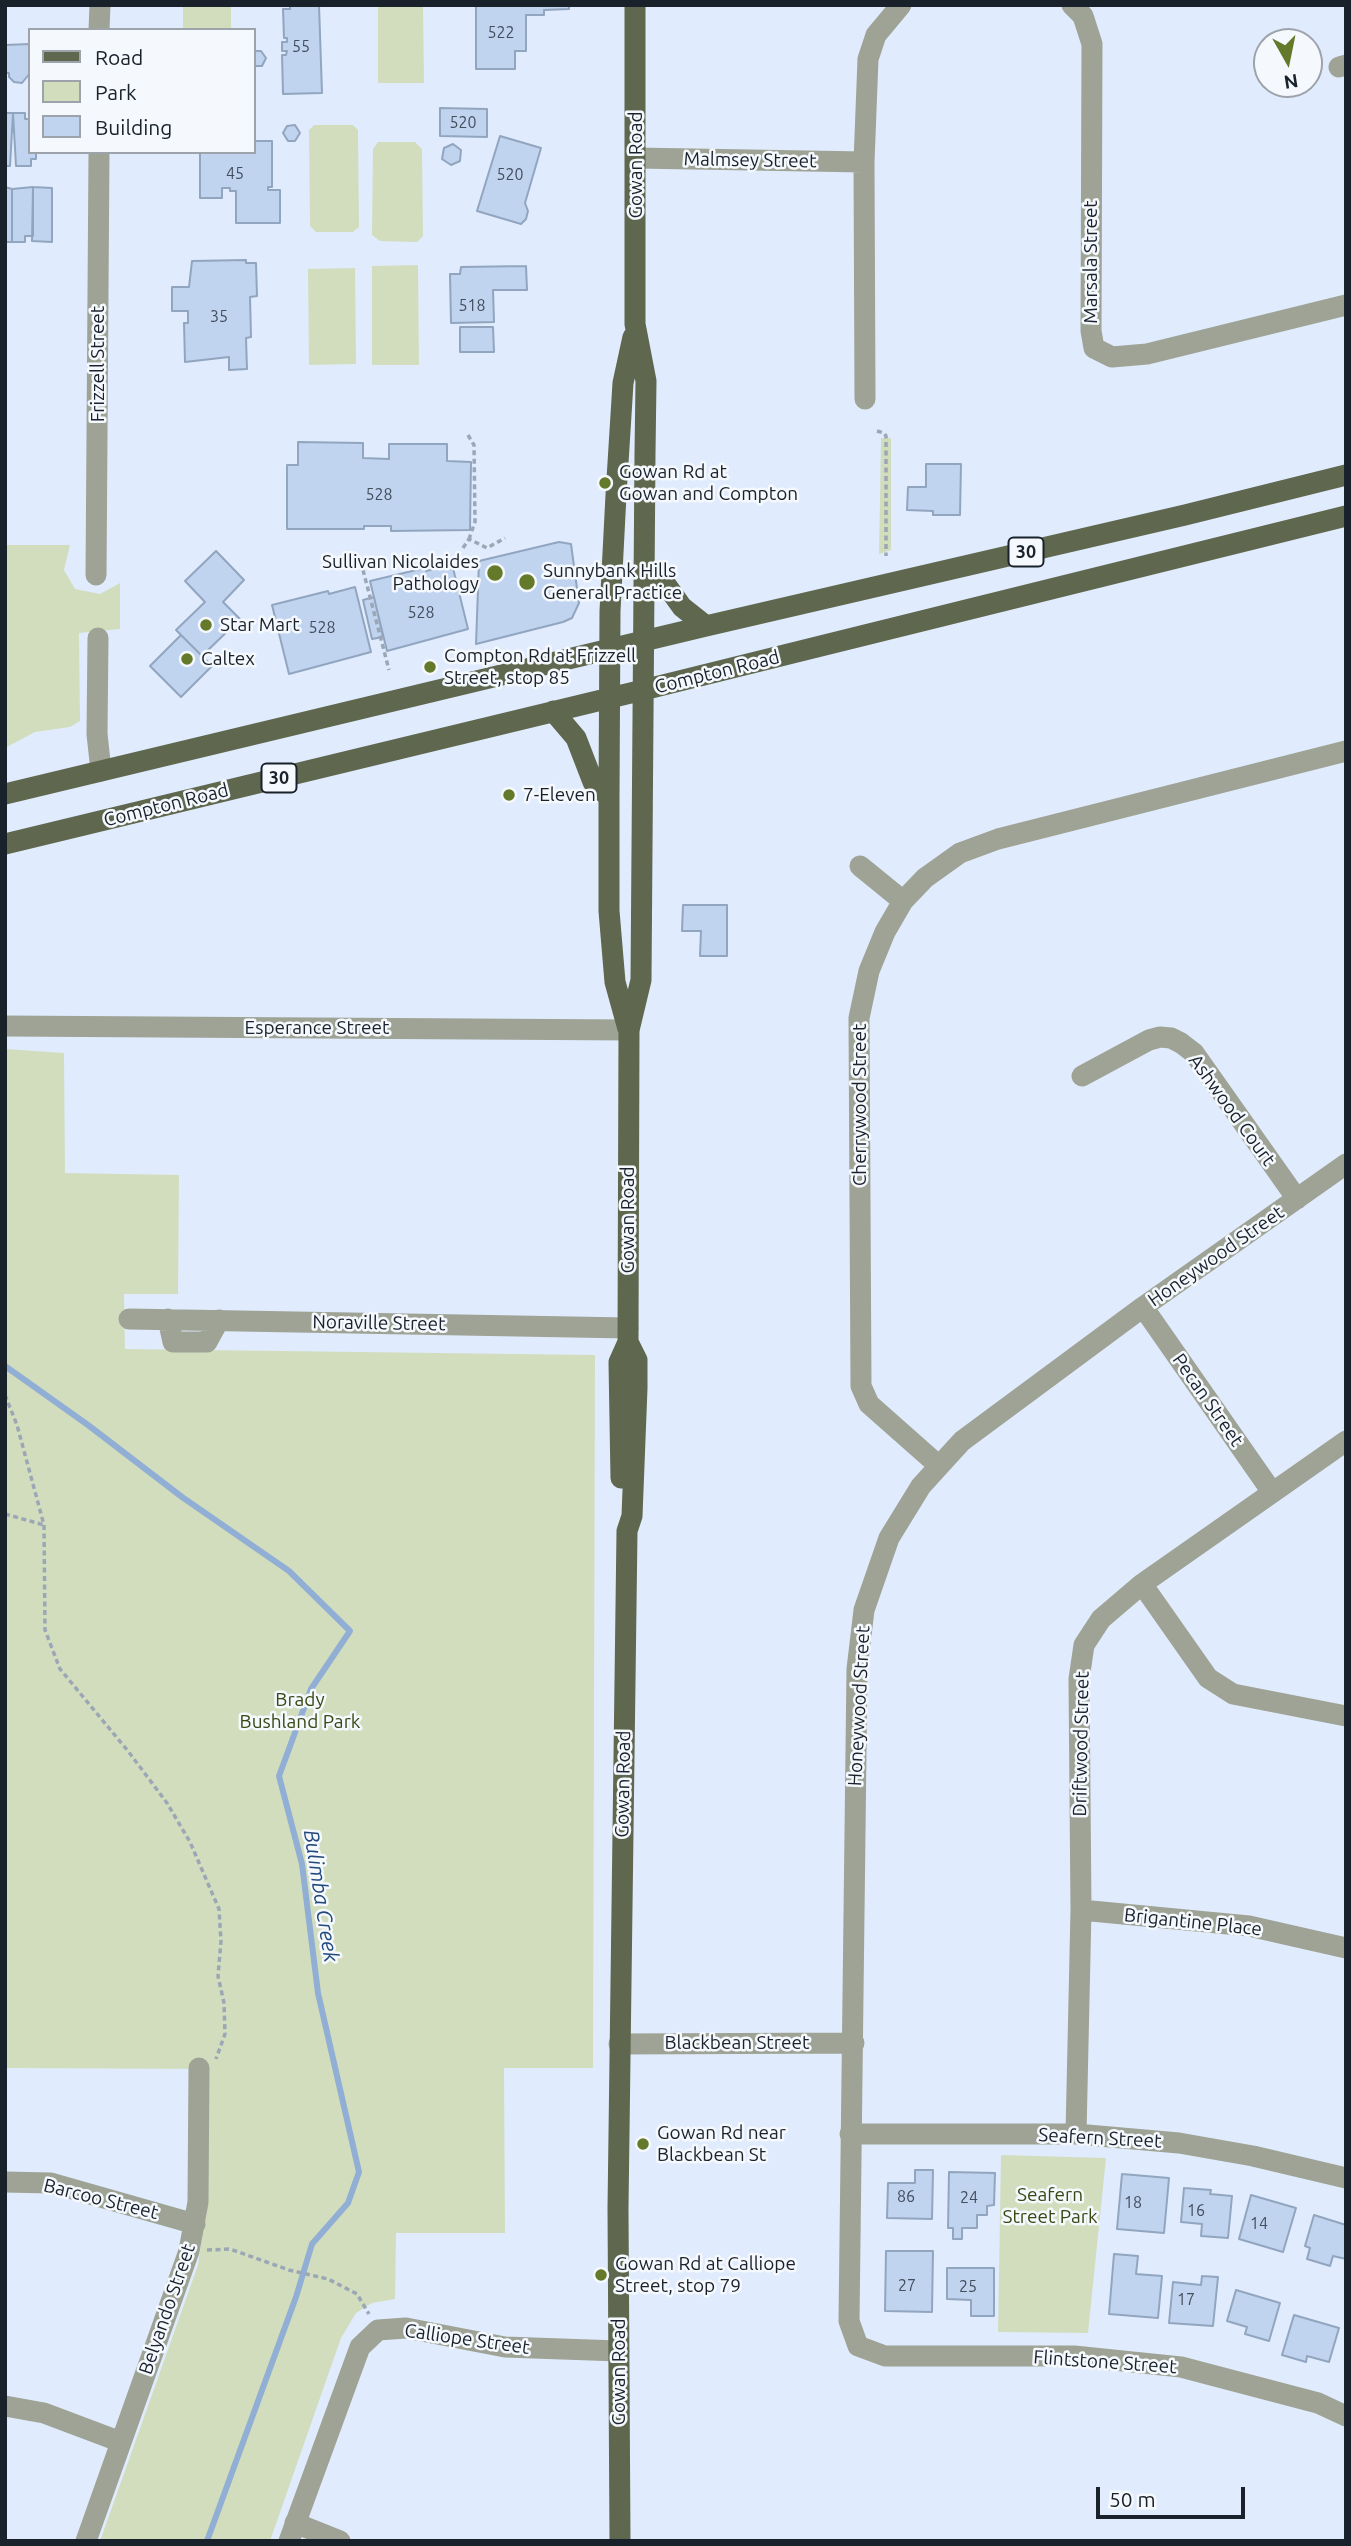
<!DOCTYPE html>
<style>
body{margin:0}
#map{position:relative;width:1351px;height:2546px;overflow:hidden;background:#e0ecfd;font-family:Ubuntu,sans-serif}
canvas{display:block}
.frame{position:absolute;inset:0;border:7px solid #19212b;pointer-events:none}
.legend{position:absolute;left:28px;top:28px;width:228px;height:126px;box-sizing:border-box;background:#f5f9fe;border:2px solid #9da3aa;margin:0;padding:9px 12px;list-style:none;font-size:21px;color:#19212b}
.legend li{display:flex;align-items:center;gap:14px;height:35px}
.legend b{width:35px;border:2px solid #9da3aa}
.north{position:absolute;left:1253px;top:28px;width:70px;height:70px;box-sizing:border-box;background:#f5f9fe;border:2px solid #9da3aa;border-radius:50%;rotate:171deg;font-size:19px;font-weight:700;line-height:28px;text-align:center;color:#19212b}
.north::after{content:'';display:block;margin:auto;width:24px;height:32px;background:#647929;clip-path:polygon(50% 0,100% 100%,50% 72%,0 100%)}
.scale{position:absolute;left:1096px;top:2487px;width:149px;height:32px;box-sizing:border-box;border:4px solid #19212b;border-top:0;padding-left:9px;font-size:21px;line-height:24px;white-space:nowrap;color:#19212b;-webkit-text-stroke:5px #f5f9fe;paint-order:stroke}
</style>
<div id="map">
<canvas width="1351" height="2546"></canvas>
<div class="frame"></div>
<ul class="legend">
<li><b style="height:9px;background:#5f674f"></b>Road</li>
<li><b style="height:19px;background:#d2ddbe"></b>Park</li>
<li><b style="height:19px;background:#c0d4f0"></b>Building</li>
</ul>
<div class="north">N</div>
<div class="scale">50 m</div>
</div>
<script>
const g = document.querySelector('canvas').getContext('2d');
g.lineJoin = 'round';
function fillPath(path, color) { g.fillStyle = color; g.fill(path, 'evenodd'); }
const poly = rows => new Path2D(rows.map(r => 'M' + r).join(''));
function trace(path, color, width, dash) { g.strokeStyle = color; g.lineWidth = width; g.lineCap = dash ? 'butt' : 'round'; g.setLineDash(dash || []); g.stroke(path); }
function drawText(font, color, halo, rows, align = 'center') {
  g.font = font + ' Ubuntu,sans-serif'; g.lineWidth = 5; g.setLineDash([]); g.textBaseline = 'middle'; g.strokeStyle = halo; g.fillStyle = color; for (const [text, x, y, turn = 0] of rows) {
    g.save(); g.translate(x, y); g.rotate((+turn || 0) * Math.PI / 180); g.textAlign = isNaN(turn) ? turn : align; if (halo) g.strokeText(text, 0, 0); g.fillText(text, 0, 0); g.restore();
  }
}
fillPath(poly([
 [183,5,231,5,231,30,183,30],
 [378,5,423,5,424,83,378,83],
 [314,125,353,125,358,130,359,227,353,232,316,232,310,226,309,130],
 [378,142,415,142,422,149,423,236,417,242,380,241,372,235,373,149],
 [418,265,419,365,372,365,372,266],
 [355,268,356,364,309,365,308,269],
 [881,438,891,438,891,550,879,554],
 [5,545,70,545,64,570,75,589,100,594,120,583,120,629,79,633,80,721,70,727,35,732,5,748],
 [6,1049,64,1053,65,1173,179,1175,178,1294,124,1294,125,1349,595,1355,593,2068,504,2068,505,2233,396,2233,395,2299,372,2303,356,2313,341,2338,270,2541,100,2541,198,2265,205,2215,205,2069,5,2068],
 [1001,2155,1106,2158,1088,2333,998,2332]
]), '#d2ddbe');
trace(poly([
 [5,1366,88,1425,182,1497,289,1571,350,1631,311,1689,279,1776,302,1864,318,1993,359,2172,348,2203,312,2244,296,2297,207,2541]
]), '#91aed5', 6);
const building = poly([
 [290,5,319,5,322,93,283,94,282,55,286,55,287,51,282,51,282,42,287,42,287,38,284,38,283,9,290,9,290,5],
 [476,5,569,5,569,9,544,10,544,15,526,15,526,51,515,51,515,69,476,69,476,5],
 [30,44,30,73,22,83,14,82,9,77,9,73,5,73,5,45,30,44],
 [254,51,261,51,266,58,262,66,254,66,254,51],
 [440,108,487,109,487,137,440,136,440,108],
 [5,113,13,113,10,166,5,166,5,113],
 [13,113,25,113,25,119,30,119,30,152,36,152,36,159,31,159,31,166,16,166,13,113],
 [295,125,300,133,295,141,288,141,283,133,287,126,295,125],
 [500,136,541,148,525,203,528,211,526,219,521,224,477,211,500,136],
 [254,141,272,141,272,187,268,187,268,190,280,190,280,223,236,223,236,191,230,191,230,188,222,188,222,198,200,198,200,152,254,152,254,141],
 [453,144,461,150,460,161,451,165,442,159,444,148,453,144],
 [5,187,12,189,12,242,5,242,5,187],
 [33,187,33,236,25,236,25,242,12,242,12,189,33,187],
 [33,187,52,188,52,242,32,241,33,187],
 [246,260,246,263,256,263,257,296,250,297,251,337,246,338,247,369,229,370,229,357,185,362,184,323,188,323,188,311,172,311,172,287,189,287,192,261,246,260],
 [526,266,527,290,493,290,494,322,451,323,450,274,460,274,461,267,526,266],
 [460,327,493,327,494,352,460,352,460,327],
 [298,442,363,443,363,458,389,459,389,444,447,444,447,461,471,462,470,530,391,531,391,526,364,526,364,529,287,529,287,465,298,465,298,442],
 [926,464,961,464,960,515,933,515,933,511,907,510,908,487,926,487,926,464],
 [559,542,571,544,579,603,572,618,563,622,476,644,479,561,559,542],
 [216,551,244,580,223,602,240,619,202,656,176,630,205,602,185,581,216,551],
 [452,564,468,629,387,651,370,581,425,568,426,571,452,564],
 [355,587,371,652,289,674,272,605,328,591,329,594,355,587],
 [374,597,383,637,372,639,363,600,374,597],
 [181,635,212,666,181,697,150,666,181,635],
 [683,905,727,905,727,956,700,956,701,931,682,931,683,905],
 [915,2170,933,2170,932,2219,887,2218,888,2183,915,2183,915,2170],
 [949,2172,995,2173,994,2205,987,2206,987,2215,977,2215,977,2228,962,2228,962,2239,953,2239,953,2228,948,2228,949,2172],
 [1122,2174,1169,2178,1164,2233,1117,2229,1122,2174],
 [1184,2188,1211,2190,1210,2194,1232,2196,1228,2238,1201,2236,1202,2224,1181,2222,1184,2188],
 [1251,2195,1296,2208,1283,2252,1239,2239,1251,2195],
 [1314,2215,1346,2225,1346,2259,1333,2256,1330,2266,1307,2259,1310,2248,1305,2246,1314,2215],
 [886,2251,933,2251,932,2312,885,2311,886,2251],
 [1114,2254,1138,2256,1136,2274,1162,2276,1158,2318,1109,2314,1114,2254],
 [947,2268,994,2268,994,2316,971,2316,971,2300,947,2299,947,2268],
 [1202,2276,1218,2277,1213,2326,1169,2323,1173,2282,1201,2285,1202,2276],
 [1236,2290,1280,2303,1269,2341,1245,2334,1247,2327,1227,2321,1236,2290],
 [1294,2315,1339,2328,1329,2362,1307,2356,1306,2362,1282,2355,1294,2315]
]);
fillPath(building, '#c0d4f0');
trace(building, '#92a5bf', 2);
trace(poly([
 [877,431,884,433,886,436,886,556],
 [468,435,474,445,475,522,469,539],
 [463,548,469,539,487,548,505,538],
 [363,570,389,670],
 [5,1395,17,1425,44,1525,45,1630,60,1669,128,1751,167,1803,190,1842,219,1909,221,1941,218,1976,224,2003,225,2034,216,2059],
 [5,1514,44,1525],
 [207,2250,230,2249,289,2270,328,2279,357,2294,369,2314]
]), '#9ca7b6', 3.5, [5, 3.5]);
trace(poly([
 [1072,5,1083,16,1092,44,1091,331,1094,348,1112,357,1147,354,1346,305],
 [99,30,100,5],
 [1339,67,1346,65],
 [636,158,864,162],
 [865,399,864,162,868,59,876,35,901,5],
 [96,575,99,152],
 [98,638,97,734,101,771],
 [860,866,903,901],
 [5,1026,629,1030],
 [1082,1076,1149,1040,1160,1037,1171,1038,1181,1043,1194,1053,1297,1199],
 [1346,1164,1143,1307,962,1441,921,1486,889,1538,864,1610,857,1669,849,2321,858,2346,885,2356,1074,2356,1181,2367,1318,2403,1346,2416],
 [1143,1307,1272,1492],
 [129,1319,628,1328],
 [168,1319,173,1342,207,1342,219,1320],
 [938,1465,869,1404,861,1386,859,1018,869,971,885,932,903,901,925,878,960,853,998,839,1346,751],
 [1142,1584,1208,1678,1233,1694,1346,1716],
 [1081,1910,1249,1926,1346,1948],
 [619,2044,854,2043],
 [850,2134,1076,2134,1179,2143,1253,2156,1346,2178],
 [1076,2134,1081,1910,1079,1679,1084,1645,1101,1619,1142,1584,1346,1441],
 [5,2182,51,2183,195,2224],
 [5,2406,44,2413,121,2442],
 [295,2523,340,2541],
 [86,2541,189,2251,198,2202,199,2068],
 [289,2541,360,2347,378,2330,406,2328,505,2347,619,2351]
]), '#9ea395', 21);
trace(poly([
 [645,571,662,579,682,607,706,626],
 [553,711,576,738,593,782,609,797],
 [5,794,706,626,1185,515,1346,475],
 [5,844,643,690,1346,516],
 [628,1029,615,982,609,911,609,797,610,611,616,495,623,383,633,337],
 [621,1478,619,1362,628,1342],
 [620,2541,618,2208,627,1531,632,1516,637,1388,637,1360,628,1342,629,1030,641,980,645,454,646,381,635,324,635,5]
]), '#5f674f', 21);
for (const [x, y, r, color] of [
 [605,483,7,"#647929"],
 [495,573,9,"#647929"],
 [527,582,9,"#647929"],
 [206,625,7,"#647929"],
 [187,659,7,"#647929"],
 [430,667,7,"#647929"],
 [509,795,7,"#647929"],
 [643,2144,7,"#647929"],
 [601,2275,7,"#647929"]
]) { const dot = new Path2D(); dot.arc(x, y, r, 0, 2 * Math.PI); g.fillStyle = color; g.fill(dot); trace(dot, '#f5f9fe', 2.5); }
drawText('16px', '#434e5c', null, [
 ["522",501,33],
 ["55",301,47],
 ["520",463,123],
 ["45",235,174],
 ["520",510,175],
 ["518",472,306],
 ["35",219,317],
 ["528",379,495],
 ["528",421,613],
 ["528",322,628],
 ["86",906,2197],
 ["24",969,2198],
 ["18",1133,2203],
 ["16",1196,2211],
 ["14",1259,2224],
 ["27",907,2286],
 ["25",968,2287],
 ["17",1186,2300]
]);
for (const [x, y, w] of [
 [1026,552,35],
 [279,778,35]
]) { const box = new Path2D(); box.roundRect(x - w / 2, y - 14.5, w, 29, 5); g.fillStyle = '#f5f9fe'; g.fill(box); trace(box, '#19212b', 2); }
drawText('bold 18px', '#19212b', null, [
 ["30",1026,552],
 ["30",279,778]
]);
drawText('19px', '#19212b', '#f5f9fe', [
 ["Malmsey Street",750,160,1],
 ["Gowan Road",636,165,-90],
 ["Marsala Street",1091,262,-90],
 ["Frizzell Street",98,364,-90],
 ["Compton Road",717,672,-14],
 ["Compton Road",166,805,-14],
 ["Esperance Street",317,1028],
 ["Cherrywood Street",860,1105,-90],
 ["Ashwood Court",1232,1110,54],
 ["Gowan Road",628,1220,-90],
 ["Honeywood Street",1216,1256,-35],
 ["Noraville Street",379,1323,1],
 ["Pecan Street",1208,1400,55],
 ["Honeywood Street",859,1706,-87],
 ["Driftwood Street",1081,1744,-89],
 ["Gowan Road",623,1784,-89],
 ["Brigantine Place",1193,1922,6],
 ["Blackbean Street",737,2043],
 ["Seafern Street",1100,2138,3],
 ["Barcoo Street",101,2199,14],
 ["Belyando Street",167,2309,-71],
 ["Calliope Street",467,2339,8],
 ["Flintstone Street",1105,2362,4],
 ["Gowan Road",619,2372,-90]
]);
drawText('19px', '#19212b', '#f5f9fe', [
 ["Gowan Rd at",619,472],
 ["Gowan and Compton",619,494],
 ["Sullivan Nicolaides",479,562,"right"],
 ["Pathology",479,584,"right"],
 ["Sunnybank Hills",543,571],
 ["General Practice",543,593],
 ["Star Mart",220,625],
 ["Compton Rd at Frizzell",444,656],
 ["Street, stop 85",444,678],
 ["Caltex",201,659],
 ["7-Eleven",523,795],
 ["Gowan Rd near",657,2133],
 ["Blackbean St",657,2155],
 ["Gowan Rd at Calliope",615,2264],
 ["Street, stop 79",615,2286]
], 'left');
drawText('19px', '#394713', '#f5f9fe', [
 ["Brady",300,1700],
 ["Bushland Park",300,1722],
 ["Seafern",1050,2195],
 ["Street Park",1050,2217]
]);
drawText('italic 21px', '#22497b', '#f5f9fe', [
 ["Bulimba Creek",321,1896,81]
]);
</script>
